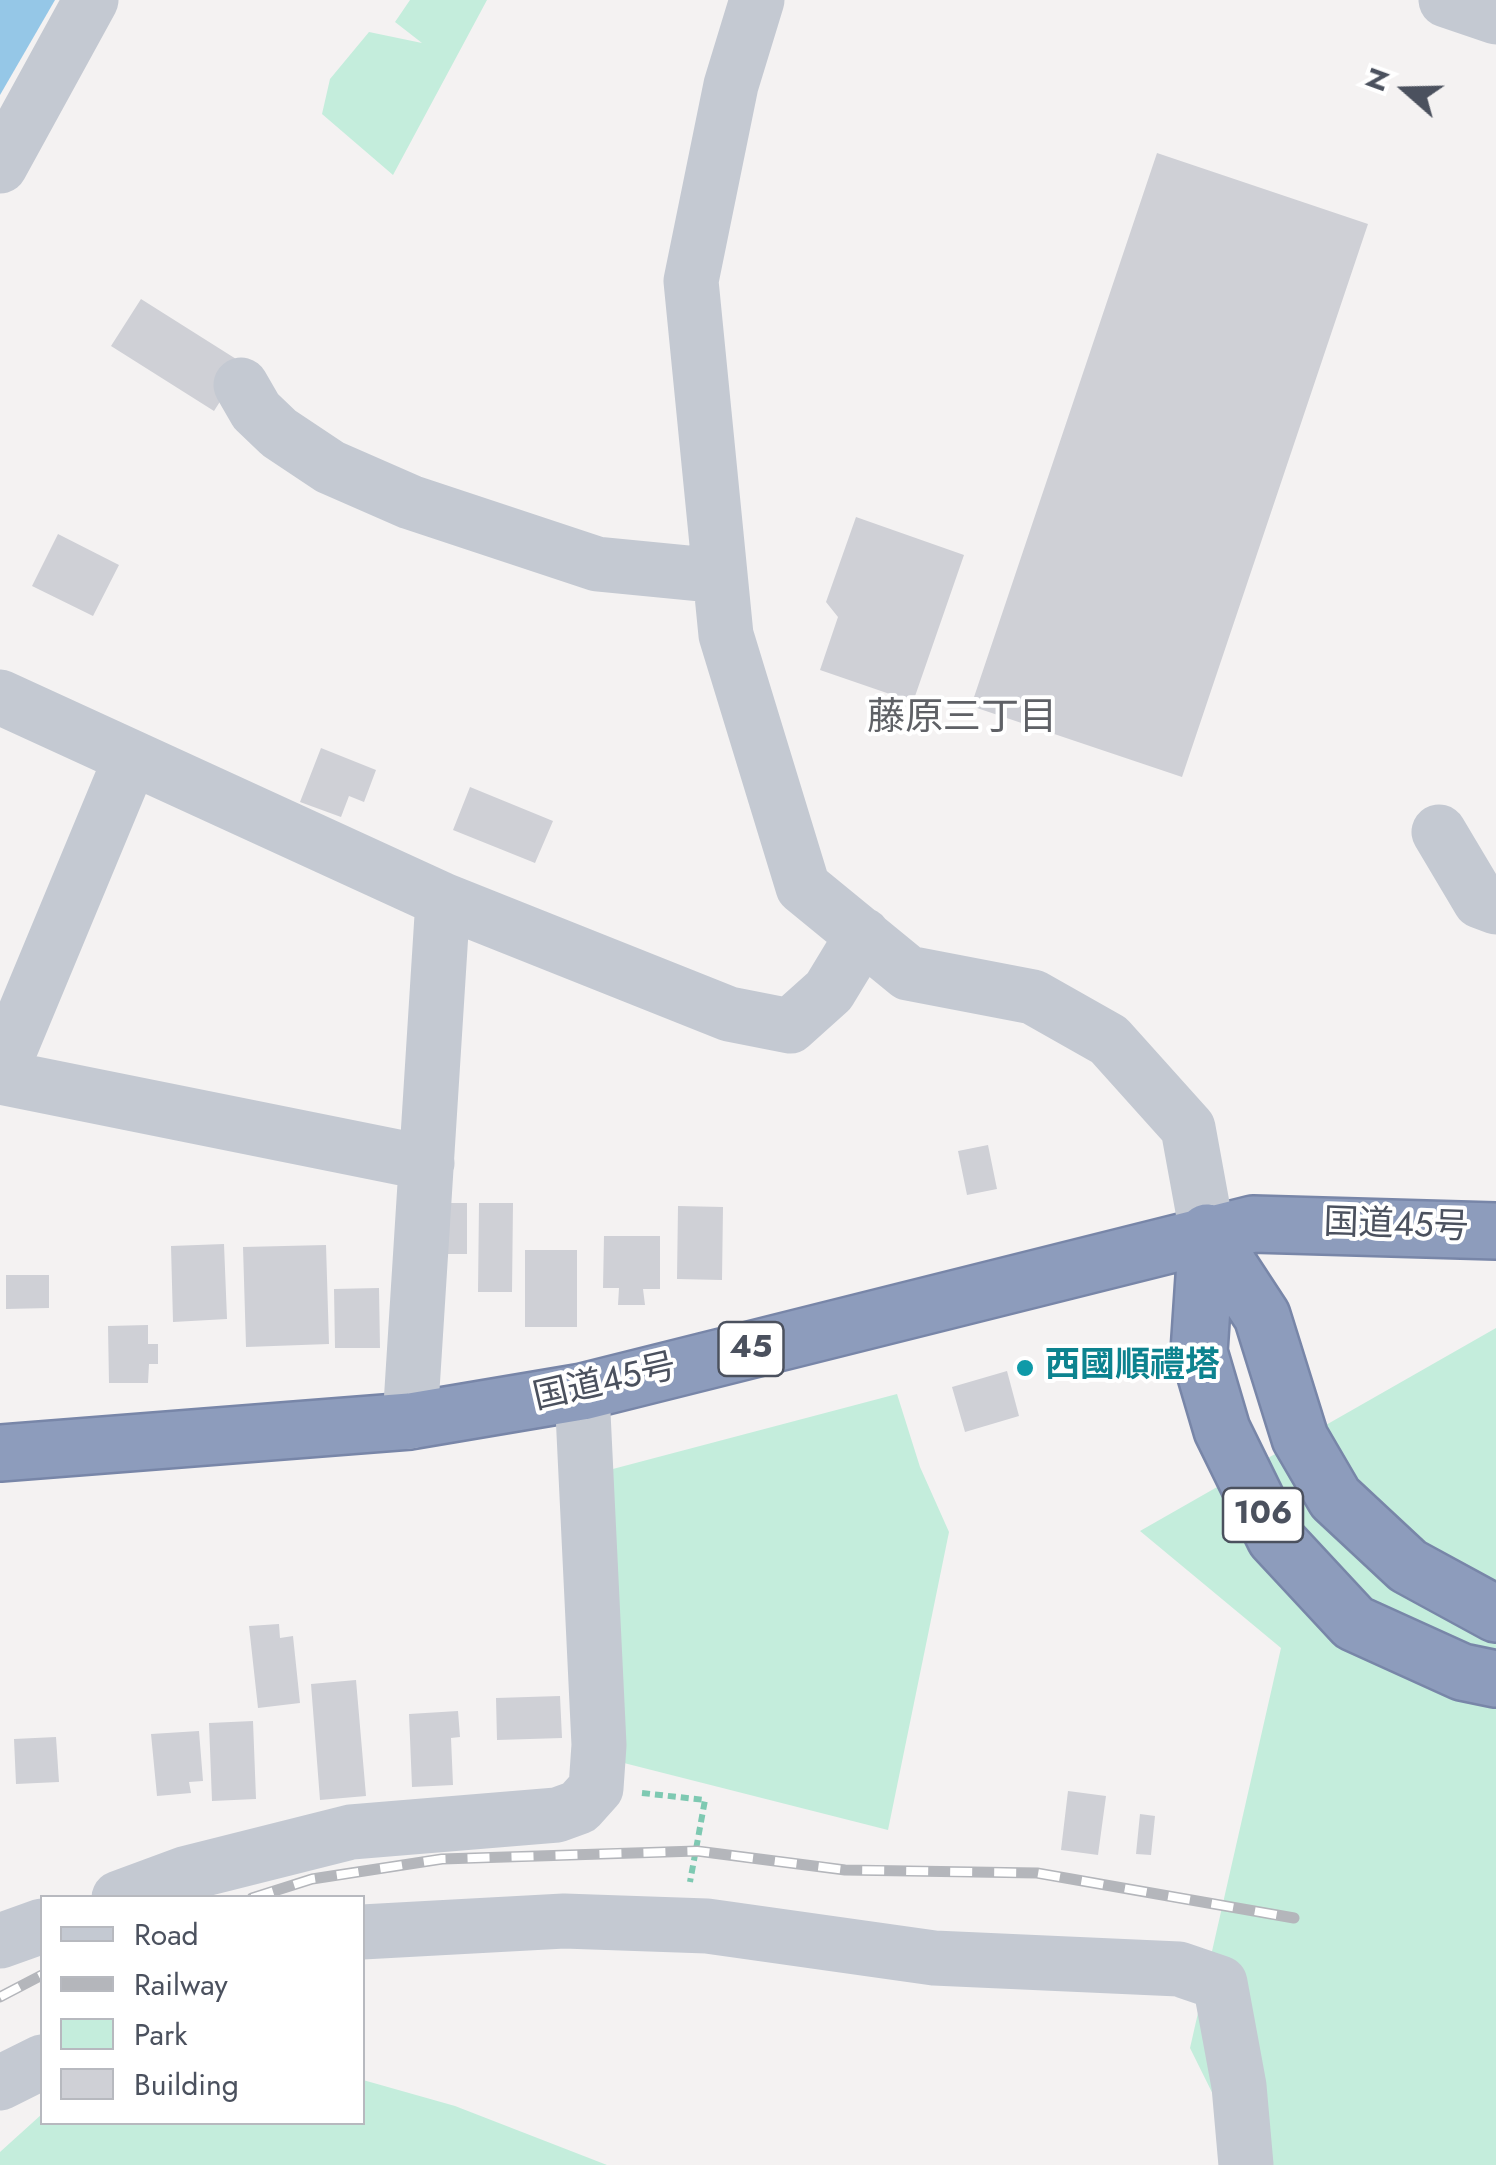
<!DOCTYPE html>
<meta charset="utf-8">
<style>
body{margin:0}
#map{position:relative;width:1496px;height:2165px;overflow:hidden;background:#f4f2f2;font-family:Jost,sans-serif}
canvas{display:block}
.legend{position:absolute;left:40px;top:1895px;width:325px;height:230px;box-sizing:border-box;background:#fff;border:2px solid #b7b9bf;margin:0;padding:12px 18px;list-style:none;font-size:30px;color:#4b515e}
.legend li{display:flex;align-items:center;gap:20px;height:50px}
.legend b{width:50px;border:2px solid #b7b9bf}
.north{position:absolute;left:1356px;top:40px;width:100px;height:100px;-webkit-text-stroke:8px #fff;paint-order:stroke;rotate:290deg;font-size:28px;font-weight:700;line-height:40px;text-align:center;color:#4b515e}
.north::after{content:'';display:block;margin:auto;width:35px;height:45px;background:#4b515e;clip-path:polygon(50% 0,100% 100%,50% 72%,0 100%)}
</style>
<div id="map">
<canvas width="1496" height="2165"></canvas>
<ul class="legend">
<li><b style="height:12px;background:#c4c9d2"></b>Road</li>
<li><b style="height:12px;background:#b4b6bb"></b>Railway</li>
<li><b style="height:28px;background:#c4eddc"></b>Park</li>
<li><b style="height:28px;background:#cfd0d6"></b>Building</li>
</ul>
<div class="north">N</div>
</div>
<script>
const g = document.querySelector('canvas').getContext('2d');
g.lineJoin = 'round';
function fillPath(path, color) { g.fillStyle = color; g.fill(path, 'evenodd'); }
const poly = rows => new Path2D(rows.map(r => 'M' + r).join(''));
function trace(path, color, width, dash) { g.strokeStyle = color; g.lineWidth = width; g.lineCap = dash ? 'butt' : 'round'; g.setLineDash(dash || []); g.stroke(path); }
function drawText(font, color, halo, rows, align = 'center') {
  g.font = font + ' Jost,"Noto Sans JP",sans-serif'; g.lineWidth = 8; g.setLineDash([]); g.textBaseline = 'middle'; g.strokeStyle = halo; g.fillStyle = color; for (const [text, x, y, turn = 0] of rows) {
    g.save(); g.translate(x, y); g.rotate((+turn || 0) * Math.PI / 180); g.textAlign = isNaN(turn) ? turn : align; if (halo) g.strokeText(text, 0, 0); g.fillText(text, 0, 0); g.restore();
  }
}
fillPath(poly([
 [410,0,487,0,393,175,322,114,330,79,369,32,422,43,395,22],
 [1496,1328,1496,2165,1248,2165,1190,2048,1281,1648,1140,1531],
 [897,1394,920,1467,949,1532,888,1830,620,1762,609,1470],
 [363,2080,455,2106,607,2165,0,2165,0,2152,42,2114,42,2122,362,2122]
]), '#c4eddc');
fillPath(poly([
 [0,0,55,0,0,95]
]), '#95c7e7');
fillPath(poly([
 [1157,153,1368,224,1182,777,971,706],
 [141,299,244,364,214,411,111,346],
 [856,517,964,555,913,702,820,670,838,617,826,602],
 [58,534,119,565,93,616,32,586],
 [321,748,376,770,364,802,349,796,341,817,300,802],
 [470,787,553,821,535,863,453,830],
 [988,1145,997,1189,967,1195,958,1151],
 [432,1203,467,1203,467,1254,432,1254],
 [479,1203,513,1203,512,1292,478,1292],
 [678,1206,723,1207,722,1280,677,1279],
 [604,1236,660,1236,660,1289,643,1289,645,1305,618,1305,619,1288,603,1288],
 [224,1244,227,1319,173,1322,171,1246],
 [326,1245,329,1344,246,1347,243,1247],
 [525,1250,577,1250,577,1327,525,1327],
 [6,1275,49,1275,49,1308,6,1309],
 [379,1288,380,1348,335,1348,334,1289],
 [148,1325,148,1344,158,1344,158,1364,149,1364,148,1383,109,1383,108,1326],
 [1007,1371,1019,1416,965,1432,952,1387],
 [279,1624,280,1638,293,1636,300,1703,258,1708,249,1626],
 [356,1680,366,1796,320,1800,311,1684],
 [560,1696,562,1738,497,1740,496,1698],
 [458,1711,460,1737,451,1738,453,1785,412,1787,409,1714],
 [253,1721,256,1799,212,1801,209,1723],
 [199,1731,203,1781,189,1782,191,1793,157,1796,151,1734],
 [56,1737,59,1782,16,1784,14,1739],
 [1068,1791,1106,1796,1098,1855,1061,1850],
 [1140,1814,1155,1816,1151,1855,1136,1854]
]), '#cfd0d6');
const highway = poly([
 [1207,1232,1199,1352,1222,1430,1275,1538,1354,1623,1462,1672,1496,1679],
 [1207,1232,1262,1316,1300,1438,1335,1498,1408,1566,1496,1614],
 [0,1453,410,1421,582,1392,1253,1224,1496,1231]
]);
trace(highway, '#7886a8', 60);
trace(poly([
 [642,1793,705,1800,690,1882]
]), '#7ec9b2', 6, [8, 5]);
trace(poly([
 [757,0,731,85,691,281,726,635,803,887,908,973,1033,997,1109,1040,1188,1128,1207,1232],
 [1446,0,1496,17],
 [0,166,91,0],
 [241,385,256,411,279,433,330,467,410,502,597,564,720,576],
 [0,697,443,900,729,1014,790,1026,829,991,863,935],
 [1439,832,1480,901,1496,907],
 [0,1073,131,758],
 [0,1077,427,1163],
 [410,1421,443,900],
 [119,1898,184,1874,351,1832,557,1815,579,1807,596,1788,599,1745,582,1392],
 [362,1932,564,1921,707,1926,934,1958,1179,1969,1220,1983,1239,2086,1246,2165],
 [0,1941,42,1926],
 [0,2083,42,2062]
]), '#c4c9d2', 55);
trace(highway, '#8d9cbc', 55);
const rail = poly([
 [252,1898,312,1879,442,1859,697,1851,845,1870,1037,1873,1294,1918],
 [0,1997,42,1975]
]);
trace(rail, '#b4b6bb', 11);
trace(rail, '#fff', 8, [22]);
for (const [x, y, r, color] of [
 [1025,1368,10,"#0f9aa8"]
]) { const dot = new Path2D(); dot.arc(x, y, r, 0, 2 * Math.PI); g.fillStyle = color; g.fill(dot); trace(dot, '#fff', 4); }
for (const [x, y, w] of [
 [751,1349,65],
 [1263,1515,80]
]) { const box = new Path2D(); box.roundRect(x - w / 2, y - 27, w, 54, 8); g.fillStyle = '#fff'; g.fill(box); trace(box, '#4b515e', 2.5); }
drawText('bold 32px', '#4b515e', null, [
 ["45",751,1349],
 ["106",1263,1515]
]);
drawText('35px', '#4b515e', '#fff', [
 ["国道45号",1396,1227,2],
 ["国道45号",605,1384,-13]
]);
drawText('bold 35px', '#0d838f', '#fff', [
 ["西國順禮塔",1045,1368]
], 'left');
drawText('38px', '#5f6166', '#fff', [
 ["藤原三丁目",962,720]
]);
</script>
